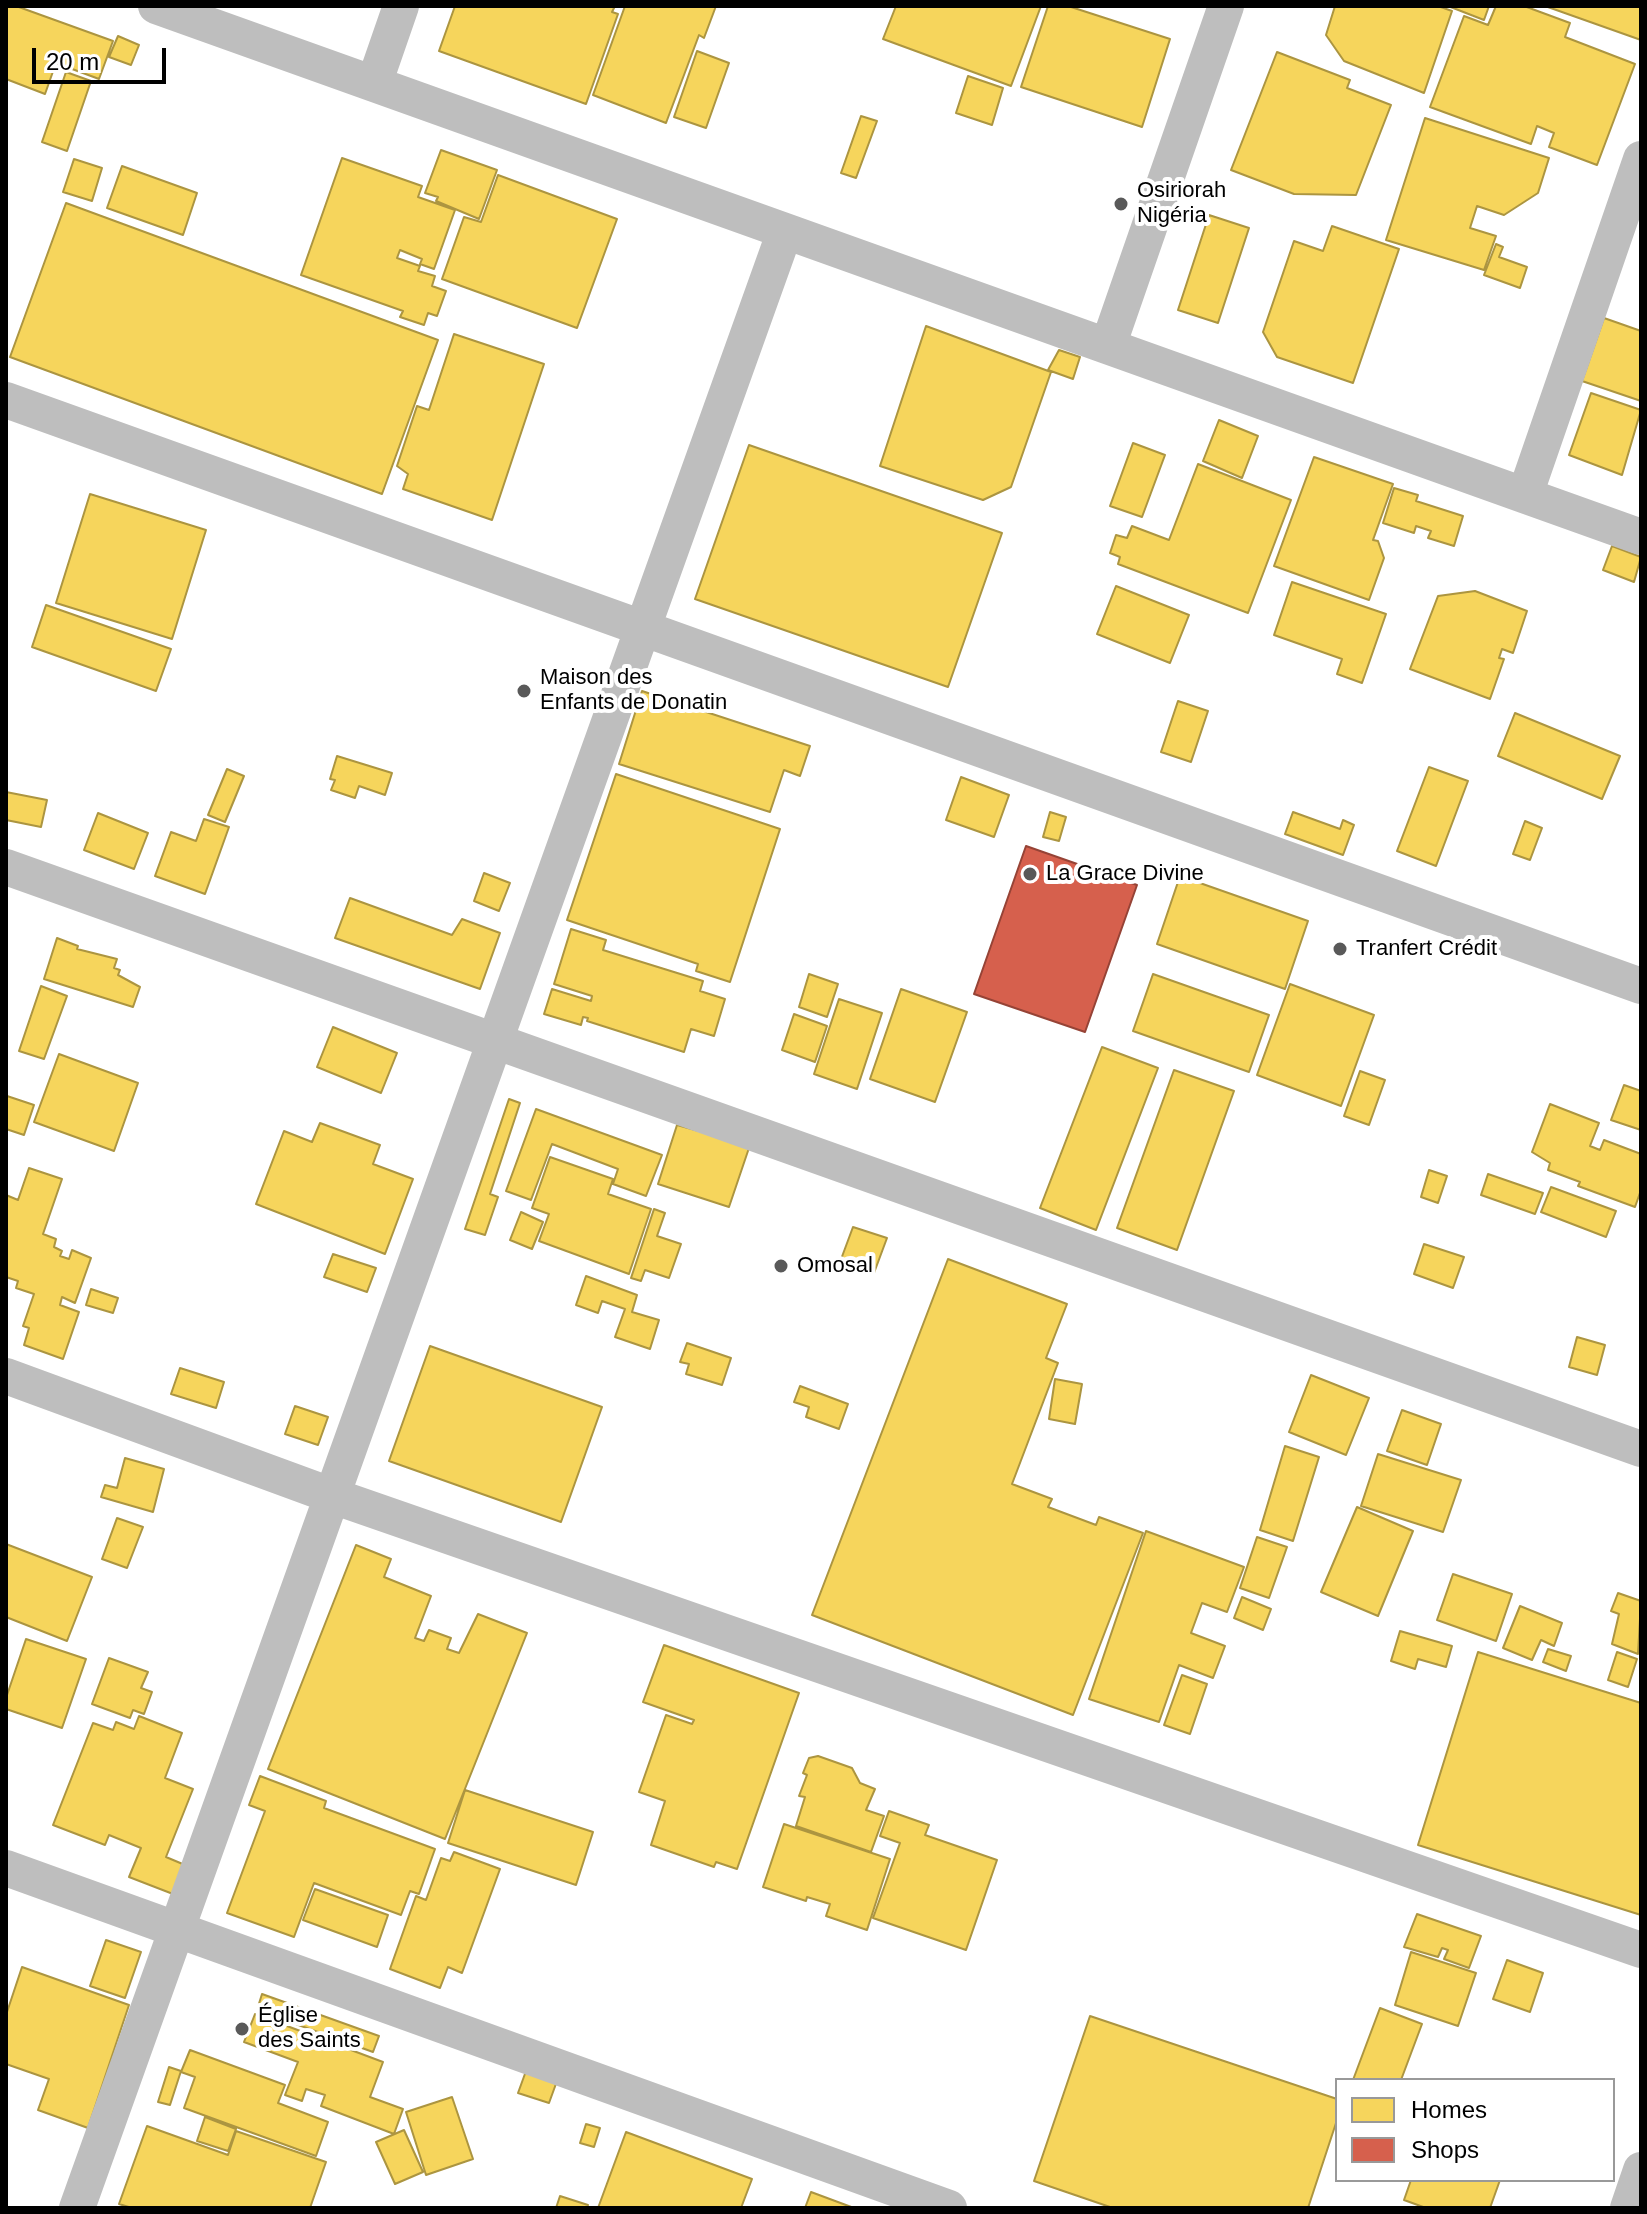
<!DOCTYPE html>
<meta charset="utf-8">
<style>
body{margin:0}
#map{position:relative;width:1647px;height:2214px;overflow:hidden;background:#fff;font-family:Helvetica,sans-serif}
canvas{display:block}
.frame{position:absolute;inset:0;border:8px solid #000;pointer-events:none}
.legend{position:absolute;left:1335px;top:2078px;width:280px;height:104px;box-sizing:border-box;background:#fff;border:2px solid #999;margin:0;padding:10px 14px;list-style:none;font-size:24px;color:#000}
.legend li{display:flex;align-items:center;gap:16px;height:40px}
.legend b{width:40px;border:2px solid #999}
.scale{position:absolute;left:32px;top:48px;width:134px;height:36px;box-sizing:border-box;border:4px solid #000;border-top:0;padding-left:10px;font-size:24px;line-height:28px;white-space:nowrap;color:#000;-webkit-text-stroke:6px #fff;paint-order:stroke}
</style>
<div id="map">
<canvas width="1647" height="2214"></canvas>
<div class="frame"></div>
<ul class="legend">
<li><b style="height:22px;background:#f6d55c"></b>Homes</li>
<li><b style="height:22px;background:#d6604d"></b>Shops</li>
</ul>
<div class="scale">20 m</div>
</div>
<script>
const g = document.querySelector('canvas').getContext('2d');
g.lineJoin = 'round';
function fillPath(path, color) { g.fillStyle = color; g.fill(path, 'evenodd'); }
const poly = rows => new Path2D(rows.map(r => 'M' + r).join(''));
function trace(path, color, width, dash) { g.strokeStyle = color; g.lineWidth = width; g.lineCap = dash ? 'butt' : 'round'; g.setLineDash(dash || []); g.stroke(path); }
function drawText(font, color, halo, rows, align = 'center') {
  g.font = font + ' Helvetica,sans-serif'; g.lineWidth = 8; g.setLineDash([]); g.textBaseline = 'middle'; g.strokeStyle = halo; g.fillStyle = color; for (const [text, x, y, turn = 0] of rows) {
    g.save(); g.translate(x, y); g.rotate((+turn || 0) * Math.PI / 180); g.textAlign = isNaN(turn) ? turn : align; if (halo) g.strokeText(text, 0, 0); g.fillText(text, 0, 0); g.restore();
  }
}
const homes = poly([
 [6,6,16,6,113,41,99,79,56,63,45,94,6,79,6,6],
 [455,6,615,6,612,12,618,14,586,104,439,51,455,6],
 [625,6,716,6,704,38,699,35,666,123,593,95,625,6],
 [896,6,1041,6,1011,86,883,39,896,6],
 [1048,6,1068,6,1170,39,1142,127,1021,87,1048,6],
 [1335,6,1438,6,1452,11,1424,93,1344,61,1326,35,1335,6],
 [1448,6,1489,6,1484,20,1448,6],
 [1496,6,1524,6,1570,23,1565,37,1635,64,1597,165,1549,147,1554,133,1537,126,1531,144,1430,107,1464,16,1488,25,1496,6],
 [1545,6,1641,6,1641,40,1545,6],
 [118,36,139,45,131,65,109,57,118,36],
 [697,51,729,63,706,128,674,117,697,51],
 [1277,52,1350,80,1347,88,1391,105,1356,195,1294,194,1231,170,1277,52],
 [66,72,91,81,67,151,42,142,66,72],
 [968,76,1003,88,992,125,956,113,968,76],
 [861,116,877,121,856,178,841,173,861,116],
 [1425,118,1549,158,1538,193,1504,215,1477,206,1470,228,1496,236,1484,270,1386,240,1425,118],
 [441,150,497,170,479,219,436,201,438,197,425,193,441,150],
 [342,158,422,186,418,197,455,210,434,269,420,264,422,259,400,250,397,258,420,266,418,271,435,276,432,286,446,291,437,316,428,313,424,325,400,317,403,311,301,275,342,158],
 [74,159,102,168,92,201,63,192,74,159],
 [122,166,197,193,183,235,107,208,122,166],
 [498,175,617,219,577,328,442,279,464,217,481,222,498,175],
 [66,203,438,340,382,494,10,357,66,203],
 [1209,215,1249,228,1218,323,1178,310,1209,215],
 [1332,226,1399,249,1353,383,1277,357,1263,332,1294,241,1323,251,1332,226],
 [1496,244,1503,247,1499,257,1527,267,1520,288,1484,275,1496,244],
 [1604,318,1641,331,1641,401,1582,381,1604,318],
 [926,326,1051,372,1011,487,983,500,880,466,926,326],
 [454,334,544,364,492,520,403,489,408,474,397,466,417,406,429,410,454,334],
 [1059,350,1080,357,1073,379,1048,370,1059,350],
 [1591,393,1641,410,1622,475,1569,455,1591,393],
 [1219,420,1258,436,1242,478,1203,461,1219,420],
 [1133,443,1165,455,1142,517,1110,506,1133,443],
 [749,445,1002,533,948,687,695,599,749,445],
 [1314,457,1393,484,1373,540,1378,541,1384,558,1369,600,1274,566,1314,457],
 [1198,464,1291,500,1248,613,1118,564,1120,557,1110,553,1116,535,1127,538,1132,526,1169,540,1198,464],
 [1394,488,1418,495,1416,501,1463,516,1454,546,1428,538,1431,531,1416,526,1414,533,1383,523,1394,488],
 [90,494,206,530,172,639,56,603,90,494],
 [1612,546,1641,557,1634,582,1603,570,1612,546],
 [1292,582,1386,614,1362,683,1337,674,1342,659,1274,635,1292,582],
 [1116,586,1189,615,1170,663,1097,634,1116,586],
 [1475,591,1527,611,1513,653,1502,649,1499,658,1504,659,1490,699,1410,669,1438,596,1475,591],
 [46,605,171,649,156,691,32,647,46,605],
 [642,691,810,746,800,776,784,770,770,812,619,764,642,691],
 [1178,701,1208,711,1191,762,1161,752,1178,701],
 [1515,713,1620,756,1602,799,1498,756,1515,713],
 [337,756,392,773,385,795,359,786,355,798,331,790,335,780,330,779,337,756],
 [1429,767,1468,781,1436,866,1397,851,1429,767],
 [227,769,244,776,225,822,208,815,227,769],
 [616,774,780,829,730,982,696,971,698,964,567,920,616,774],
 [961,777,1009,795,994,837,946,820,961,777],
 [6,792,47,800,41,827,6,820,6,792],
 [1050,812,1066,817,1059,841,1043,837,1050,812],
 [1293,812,1340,829,1343,820,1354,825,1343,855,1285,834,1293,812],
 [98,813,148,833,134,869,84,850,98,813],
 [204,819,229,827,205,894,155,876,171,832,196,841,204,819],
 [1525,821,1542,828,1530,860,1513,854,1525,821],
 [484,873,510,883,499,911,474,901,484,873],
 [1180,876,1308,921,1285,989,1157,944,1180,876],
 [350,898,452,935,462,919,500,933,480,989,335,938,350,898],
 [571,929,606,940,603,950,703,981,700,991,725,999,714,1036,691,1029,684,1052,587,1021,588,1018,583,1017,581,1025,544,1014,552,989,591,1001,592,996,554,984,571,929],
 [57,938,78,946,77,949,117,959,114,968,120,970,118,975,140,987,133,1007,44,979,57,938],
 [809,974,838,984,827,1017,799,1007,809,974],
 [1153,974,1269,1015,1249,1072,1133,1031,1153,974],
 [1290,984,1374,1015,1341,1106,1257,1075,1290,984],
 [41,986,67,996,44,1059,19,1051,41,986],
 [901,989,967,1012,935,1102,870,1079,901,989],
 [839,999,882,1013,857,1089,814,1074,839,999],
 [794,1014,827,1026,815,1062,782,1050,794,1014],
 [333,1027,397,1053,381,1093,317,1067,333,1027],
 [1102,1047,1158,1068,1096,1230,1040,1208,1102,1047],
 [59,1054,138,1083,114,1151,34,1122,59,1054],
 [1174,1070,1234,1091,1177,1250,1117,1228,1174,1070],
 [1360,1071,1385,1080,1369,1125,1344,1116,1360,1071],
 [1624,1085,1641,1091,1641,1130,1611,1120,1624,1085],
 [7,1096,34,1105,24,1135,6,1129,7,1096],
 [509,1099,520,1103,490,1194,498,1197,485,1235,465,1229,509,1099],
 [1550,1104,1599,1123,1590,1146,1600,1150,1604,1140,1641,1154,1641,1190,1635,1207,1578,1186,1580,1182,1548,1170,1550,1163,1532,1152,1550,1104],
 [536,1109,662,1155,646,1196,613,1184,618,1169,552,1144,531,1200,506,1191,536,1109],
 [320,1123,380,1145,373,1164,413,1179,385,1254,256,1204,284,1131,312,1142,320,1123],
 [677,1125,750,1145,729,1207,658,1184,677,1125],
 [550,1157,613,1179,608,1194,651,1209,629,1274,539,1241,549,1214,532,1208,550,1157],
 [29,1168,62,1179,43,1234,56,1239,54,1247,62,1251,60,1256,69,1259,72,1250,91,1258,75,1303,62,1297,60,1305,79,1312,63,1359,24,1345,29,1328,23,1326,34,1294,16,1288,18,1281,6,1277,6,1195,18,1200,29,1168],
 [1429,1170,1447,1176,1438,1203,1421,1197,1429,1170],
 [1488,1174,1543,1193,1535,1214,1481,1195,1488,1174],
 [1551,1187,1616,1211,1606,1237,1541,1212,1551,1187],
 [654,1209,665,1213,657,1236,681,1244,669,1278,645,1270,641,1281,631,1278,654,1209],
 [521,1212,543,1222,532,1249,510,1240,521,1212],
 [853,1227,887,1238,874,1273,840,1262,853,1227],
 [1424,1244,1464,1257,1453,1288,1414,1274,1424,1244],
 [333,1254,376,1268,367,1292,324,1277,333,1254],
 [948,1259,1067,1304,1046,1358,1058,1363,1012,1484,1052,1499,1048,1507,1096,1525,1099,1517,1143,1533,1073,1715,812,1615,948,1259],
 [586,1276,637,1295,632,1312,659,1320,650,1349,615,1337,625,1309,602,1301,598,1313,576,1305,586,1276],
 [91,1289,118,1298,113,1313,86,1305,91,1289],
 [1577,1337,1605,1345,1597,1375,1569,1367,1577,1337],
 [687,1343,731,1358,722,1385,686,1374,689,1364,680,1362,687,1343],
 [430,1346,602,1407,561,1522,389,1461,430,1346],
 [180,1368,224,1382,216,1408,171,1394,180,1368],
 [1311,1375,1369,1398,1346,1455,1289,1432,1311,1375],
 [1055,1379,1082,1384,1075,1424,1049,1419,1055,1379],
 [800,1386,848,1404,839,1429,806,1417,809,1407,794,1402,800,1386],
 [295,1406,328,1417,318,1445,285,1434,295,1406],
 [1402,1410,1441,1424,1427,1465,1387,1451,1402,1410],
 [1285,1446,1319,1457,1293,1541,1260,1530,1285,1446],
 [1378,1454,1461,1480,1443,1532,1361,1506,1378,1454],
 [125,1458,164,1469,153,1512,101,1497,105,1485,117,1488,125,1458],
 [1357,1507,1413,1531,1378,1616,1321,1592,1357,1507],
 [117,1518,143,1527,127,1568,102,1559,117,1518],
 [1146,1531,1244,1567,1227,1612,1202,1603,1191,1633,1225,1646,1213,1678,1179,1665,1159,1722,1089,1699,1146,1531],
 [1257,1537,1287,1547,1269,1598,1240,1588,1257,1537],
 [6,1544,92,1577,67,1641,6,1617,6,1544],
 [356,1545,391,1559,384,1577,431,1596,415,1638,424,1641,429,1630,451,1638,447,1649,459,1653,478,1614,527,1633,445,1839,268,1769,356,1545],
 [1453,1574,1512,1594,1496,1641,1437,1620,1453,1574],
 [1618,1593,1641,1601,1638,1654,1612,1644,1619,1614,1611,1611,1618,1593],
 [1242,1597,1271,1609,1263,1630,1234,1618,1242,1597],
 [1520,1606,1562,1623,1554,1646,1541,1640,1532,1660,1503,1648,1520,1606],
 [1400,1631,1452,1646,1446,1667,1418,1659,1415,1669,1391,1661,1400,1631],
 [26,1639,86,1659,62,1728,6,1709,6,1698,26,1639],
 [664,1645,799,1693,737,1869,716,1862,714,1867,651,1845,665,1801,639,1792,666,1715,692,1724,694,1720,643,1702,664,1645],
 [1548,1649,1571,1656,1566,1671,1543,1662,1548,1649],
 [1478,1652,1641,1703,1641,1915,1418,1845,1478,1652],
 [1617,1652,1637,1659,1628,1687,1608,1680,1617,1652],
 [109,1658,148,1672,141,1688,152,1692,144,1714,133,1710,130,1718,92,1704,109,1658],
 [1182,1675,1207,1684,1190,1734,1164,1725,1182,1675],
 [139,1716,182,1733,165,1778,193,1789,166,1857,185,1865,173,1894,129,1877,141,1848,109,1835,105,1845,53,1825,93,1723,113,1730,116,1722,134,1729,139,1716],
 [818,1756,852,1768,860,1783,875,1789,866,1810,884,1816,871,1852,796,1826,805,1797,799,1796,807,1775,803,1773,809,1758,818,1756],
 [260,1776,326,1801,324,1808,435,1849,419,1894,410,1891,401,1915,314,1883,294,1937,227,1913,265,1811,249,1805,260,1776],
 [465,1790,593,1832,576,1885,448,1843,465,1790],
 [889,1811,929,1825,925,1835,997,1860,966,1950,873,1918,900,1843,880,1836,889,1811],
 [784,1824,890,1859,867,1930,826,1916,830,1904,807,1897,806,1901,763,1887,784,1824],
 [454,1852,500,1869,462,1973,448,1967,440,1988,390,1969,416,1896,426,1900,441,1858,450,1861,454,1852],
 [315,1889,388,1915,377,1947,303,1920,315,1889],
 [1417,1914,1481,1936,1469,1968,1444,1959,1448,1950,1442,1948,1438,1957,1404,1947,1417,1914],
 [106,1940,141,1952,125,1998,90,1986,106,1940],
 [1411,1952,1476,1973,1458,2026,1395,2005,1411,1952],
 [1507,1960,1543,1973,1530,2012,1493,1999,1507,1960],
 [22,1967,129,2005,88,2128,38,2110,49,2079,6,2064,6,2015,22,1967],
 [262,1994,379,2036,373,2052,257,2010,262,1994],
 [1380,2008,1422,2024,1401,2080,1353,2080,1380,2008],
 [255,2014,383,2062,370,2097,403,2109,394,2134,321,2106,325,2095,306,2089,302,2101,285,2095,298,2062,244,2042,255,2014],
 [1090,2016,1337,2099,1337,2120,1308,2208,1113,2208,1034,2181,1090,2016],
 [190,2050,285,2085,278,2103,328,2122,316,2156,184,2108,195,2077,181,2072,190,2050],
 [169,2067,181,2071,170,2105,158,2102,169,2067],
 [526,2071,557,2081,549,2103,518,2093,526,2071],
 [452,2097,473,2159,426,2175,406,2112,452,2097],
 [205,2117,236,2129,228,2151,197,2141,205,2117],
 [586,2124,600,2128,594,2147,580,2143,586,2124],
 [147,2126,228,2155,236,2131,326,2162,310,2208,132,2208,119,2204,147,2126],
 [404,2130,423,2172,395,2184,376,2142,404,2130],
 [626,2132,752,2179,741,2208,598,2208,626,2132],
 [1411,2180,1500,2180,1490,2208,1426,2208,1404,2200,1411,2180],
 [811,2192,854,2208,805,2208,811,2192],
 [560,2196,588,2205,587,2208,556,2208,560,2196]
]);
fillPath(homes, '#f6d55c');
trace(homes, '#ac9540', 2);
const shops = poly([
 [1026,846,1137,885,1085,1032,974,994,1026,846]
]);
fillPath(shops, '#d6604d');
trace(shops, '#964336', 2);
trace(poly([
 [156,6,1641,537],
 [374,84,401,6],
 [1108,346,1226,6],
 [6,400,1641,986],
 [1525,495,1641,159],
 [6,867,1641,1449],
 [6,1376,333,1496,1641,1950],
 [6,1868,949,2208],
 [77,2208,785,231],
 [1628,2208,1641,2170]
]), '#bebebe', 36);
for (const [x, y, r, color] of [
 [1121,204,8,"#595959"],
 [524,691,8,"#595959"],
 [1030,874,8,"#595959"],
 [1340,949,8,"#595959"],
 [781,1266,8,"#595959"],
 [242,2029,8,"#595959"]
]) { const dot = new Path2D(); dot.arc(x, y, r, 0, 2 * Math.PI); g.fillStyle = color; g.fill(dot); trace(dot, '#fff', 3); }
drawText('22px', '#000', '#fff', [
 ["Osiriorah",1137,191],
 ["Nigéria",1137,216],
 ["Maison des",540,678],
 ["Enfants de Donatin",540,703],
 ["La Grace Divine",1046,874],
 ["Tranfert Crédit",1356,949],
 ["Omosal",797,1266],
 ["Église",258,2016],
 ["des Saints",258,2041]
], 'left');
</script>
